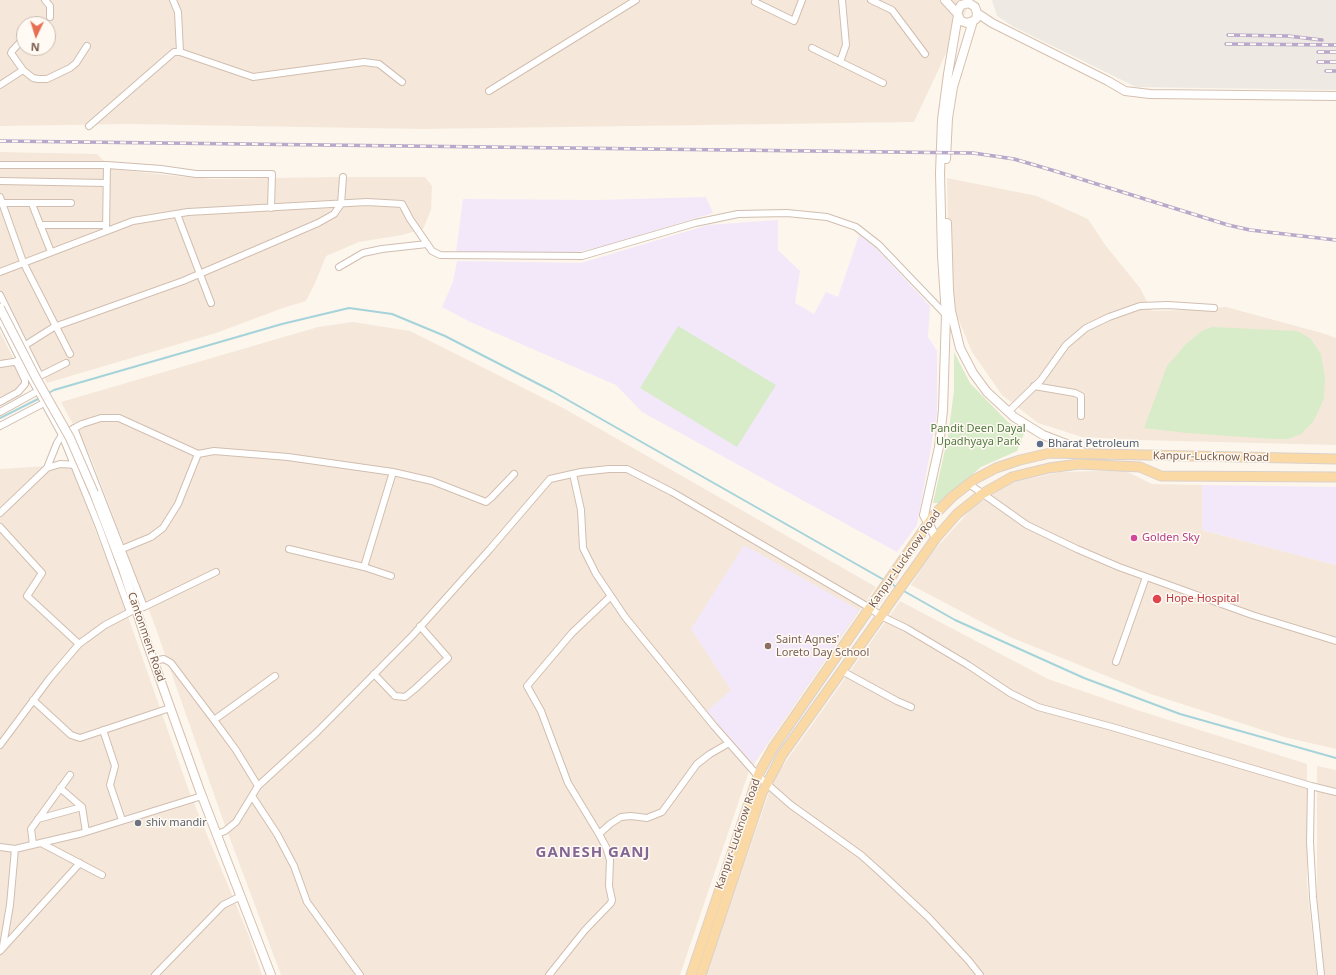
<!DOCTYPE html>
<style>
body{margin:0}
#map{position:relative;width:1336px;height:975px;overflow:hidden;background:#fdf6ec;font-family:"Noto Sans",sans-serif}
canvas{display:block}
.north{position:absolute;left:16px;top:16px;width:40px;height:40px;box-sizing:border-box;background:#fffaf3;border:1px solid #cabbb1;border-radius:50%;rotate:184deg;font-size:11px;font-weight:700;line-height:16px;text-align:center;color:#7a5c4d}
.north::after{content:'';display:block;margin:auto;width:14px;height:18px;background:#e76f51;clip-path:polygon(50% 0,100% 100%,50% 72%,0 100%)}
</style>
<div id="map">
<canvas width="1336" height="975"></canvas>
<div class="north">N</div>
</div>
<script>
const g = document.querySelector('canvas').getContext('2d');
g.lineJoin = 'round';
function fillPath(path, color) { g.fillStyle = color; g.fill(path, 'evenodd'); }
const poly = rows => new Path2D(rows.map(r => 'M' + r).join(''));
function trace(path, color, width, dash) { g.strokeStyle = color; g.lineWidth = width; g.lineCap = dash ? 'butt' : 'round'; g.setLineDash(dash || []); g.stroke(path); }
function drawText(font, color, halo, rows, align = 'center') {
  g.font = font + ' "Noto Sans",sans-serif'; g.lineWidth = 3; g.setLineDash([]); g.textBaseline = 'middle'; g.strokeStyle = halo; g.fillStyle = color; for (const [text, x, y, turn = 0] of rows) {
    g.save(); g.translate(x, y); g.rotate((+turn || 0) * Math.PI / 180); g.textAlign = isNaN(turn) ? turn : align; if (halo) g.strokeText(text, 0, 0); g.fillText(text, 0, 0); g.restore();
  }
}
fillPath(poly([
 [0,0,971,0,914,122,422,129,130,124,0,126],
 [24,24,48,24,48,48,24,48],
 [0,152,97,154,112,169,176,176,214,179,336,177,425,177,432,186,431,210,423,229,402,235,359,242,326,256,315,283,306,301,283,308,216,333,47,383,14,319,0,290],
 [947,178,1037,196,1088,219,1106,246,1140,288,1152,311,1187,310,1226,307,1322,333,1336,338,1336,445,1136,440,1082,437,1038,423,1002,395,972,352,955,311,949,266],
 [353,322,410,331,482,367,565,409,876,587,749,771,680,975,281,975,223,820,155,626,91,458,61,402,318,327],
 [0,332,27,385,0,399],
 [64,465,72,469,124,605,189,791,249,936,262,975,0,975,0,469],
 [1124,470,1152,484,1202,485,1202,530,1336,565,1336,749,1284,737,1151,694,1010,637,911,585,928,557,974,506,1013,482,1061,472],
 [900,601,1048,679,1137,710,1307,764,1307,885,1317,975,706,975,774,778],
 [1317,766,1336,770,1336,975,1324,975,1317,897]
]), '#f5e8da');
fillPath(poly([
 [992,0,1336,0,1336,90,1136,87,1014,27,997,16]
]), '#efe9e4');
fillPath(poly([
 [706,197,713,213,603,246,573,253,456,252,463,199,598,200],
 [778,220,778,250,800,271,795,303,814,314,826,292,838,297,859,235,876,248,930,306,928,337,937,351,937,414,917,525,897,552,642,412,616,385,468,321,442,307,453,282,457,261,581,263,708,225],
 [1202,485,1336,487,1336,565,1202,530],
 [744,545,859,610,753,764,707,711,731,690,691,629]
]), '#f3e8fa');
fillPath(poly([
 [678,326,776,385,737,447,640,388],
 [1212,327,1297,331,1310,338,1321,354,1325,377,1324,399,1313,422,1301,434,1288,439,1272,439,1187,433,1144,428,1167,366,1186,344,1202,331],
 [954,352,970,383,1008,422,1025,431,1017,451,981,467,938,503,933,503,948,436,954,391]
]), '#d8ecc9');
trace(poly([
 [47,394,54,390,282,324,349,308,392,314,445,336,552,391,886,581],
 [0,418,40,398],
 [890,583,898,588],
 [902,590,955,620,1084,678,1180,714,1336,758]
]), '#a5d3da', 2);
const street = poly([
 [45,0,50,6,50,17],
 [173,0,178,12,180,52],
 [871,0,892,10,925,54],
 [755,2,794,21,802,0],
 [24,38,12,51,11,53,23,70,33,78,38,79,47,79,70,68,76,63,87,46],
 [812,48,883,83],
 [840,62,846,45,842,0],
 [0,85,23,70],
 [489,91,636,0],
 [89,126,174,52,180,52,253,77,364,62,379,64,402,82],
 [0,165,107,165,161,169,196,174,272,174,271,208],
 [0,181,106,183],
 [0,197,23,262,70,354],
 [3,203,71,203],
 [32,204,51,252],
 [177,214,211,303],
 [40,225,106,225],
 [106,231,107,165],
 [339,267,363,253,382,249,427,244],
 [0,272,133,221,188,212,367,202,402,204,410,219,432,251,440,255,582,256,695,223,738,214,787,213,827,217,856,227,879,245,946,315],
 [0,295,40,376,66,363],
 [0,319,16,351,62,435,99,527,130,612],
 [16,351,54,327,183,281,318,223,334,214,341,204,343,177],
 [0,364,20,361],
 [1034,386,1075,393,1081,396,1081,416],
 [0,402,18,392,25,384,25,380,16,361],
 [0,412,38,391],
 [1008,412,1041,380,1066,345,1086,328,1109,317,1140,306,1168,305,1214,308],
 [0,426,44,403],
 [74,428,144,607],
 [47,468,57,443,62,435,82,424,101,418,119,418,198,454,214,451,288,457,393,472,432,481,486,502,491,498,514,474],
 [573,474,581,510,583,548,596,574,625,617,714,726,758,776,791,805,861,855,880,872,928,917,969,961,980,975],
 [969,484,1027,525,1077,549,1119,567,1252,615,1336,641],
 [0,513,47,468,60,464,77,465],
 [0,527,42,573,27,596,79,644],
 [122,549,151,537,163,528,178,504,198,454],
 [289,549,364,567,391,576],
 [364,567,393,472],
 [153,661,164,659,171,663,214,720,236,750,258,786],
 [1116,662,1146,577],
 [842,671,897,701,911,707],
 [374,674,395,696,405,697,416,688,448,658,420,626],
 [33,700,71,735,80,738,170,708],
 [214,720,275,676],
 [103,730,115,766,110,785,122,820],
 [0,745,50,678,79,644,105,625,130,612,144,607,216,572],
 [1311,786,1336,792],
 [60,788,82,807],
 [252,796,277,834,294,866,307,902,360,975],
 [38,819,82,807,86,832],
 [217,834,225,831,236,822,258,786,317,732,412,636,490,549,550,479,581,472,609,469,627,469,672,492,870,608,881,616,906,628,968,665,1010,693,1038,707,1112,727,1311,786,1310,842,1313,897,1321,975],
 [599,834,610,824,621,817,631,816,647,818,662,812,697,764,710,754,729,743],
 [41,843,102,875],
 [33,844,31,829,70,775],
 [0,847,15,849,83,833,202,796],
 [3,946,10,905,15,849],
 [0,951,80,863],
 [155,975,223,905,241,896],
 [549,975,585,930,611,903,612,900,609,886,610,860,606,847,599,834,568,783,541,711,527,686,572,633,611,596]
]);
const secondary = poly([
 [945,0,957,13,961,21,967,23,973,21,976,19,977,13,975,7,969,3,961,5,957,13],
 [977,13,992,23,1108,81,1125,91,1150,94,1336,96],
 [946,159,948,118,953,87,973,21],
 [947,223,949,290,951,311,960,348,973,373,987,392,1014,417,1043,435,1069,445,1084,453],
 [94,493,123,569,146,640,200,791,271,975],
 [936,538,924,515,939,447,943,410,946,315,942,256,940,173,942,120,948,74,958,15]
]);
const primary = poly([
 [691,975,759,773,773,748,934,515,952,497,975,479,996,468,1020,460,1050,453,1336,459],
 [701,975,762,793,782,755,881,616,889,604,936,538,957,514,982,494,1012,477,1049,468,1079,464,1140,467,1161,476,1336,477]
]);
trace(street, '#d1beb0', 8);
trace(secondary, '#d6c0b0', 10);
trace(primary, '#dad1cd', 11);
trace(street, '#fff', 6);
trace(secondary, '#fff', 8);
trace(primary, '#fbd9a5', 9);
const rail = poly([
 [1228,35,1288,36,1322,40],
 [1226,44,1336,45],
 [1318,52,1336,52],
 [1318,62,1336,62],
 [1326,71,1336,71],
 [0,141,973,153,1014,159,1055,171,1228,225,1250,230,1336,240]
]);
trace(rail, '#b9a8c9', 3.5);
trace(rail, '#fffaf3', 2, [6]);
const secondaryBridge = poly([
 [0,308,36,378,70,438,94,493]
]);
trace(secondaryBridge, '#d6c0b0', 10, []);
trace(secondaryBridge, '#fff', 8);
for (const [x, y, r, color] of [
 [1040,444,4,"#5c6f8a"],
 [1134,538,4,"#d1479c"],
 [1157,599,5,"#e0444e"],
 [768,646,4,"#8d6e63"],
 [138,823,4,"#6b7280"]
]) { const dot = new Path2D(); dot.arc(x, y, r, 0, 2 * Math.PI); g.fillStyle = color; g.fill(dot); trace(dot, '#fffaf3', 1.5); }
drawText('11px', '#537a41', '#fffaf3', [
 ["Pandit Deen Dayal",978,429],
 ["Upadhyaya Park",978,442]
]);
drawText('11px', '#4e5e75', '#fffaf3', [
 ["Bharat Petroleum",1048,444]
], 'left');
drawText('11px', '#7a5c4d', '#fffaf3', [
 ["Kanpur-Lucknow Road",1211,457,1],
 ["Kanpur-Lucknow Road",905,559,-55],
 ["Cantonment Road",146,637,71],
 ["Kanpur-Lucknow Road",738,834,-71]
]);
drawText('11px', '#b23c85', '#fffaf3', [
 ["Golden Sky",1142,538]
], 'left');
drawText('11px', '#be3a42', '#fffaf3', [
 ["Hope Hospital",1166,599]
], 'left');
drawText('11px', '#785e54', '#fffaf3', [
 ["Saint Agnes'",776,640],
 ["Loreto Day School",776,653]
], 'left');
drawText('11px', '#5b616d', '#fffaf3', [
 ["shiv mandir",146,823]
], 'left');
g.letterSpacing = '1px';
drawText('bold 15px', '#846695', '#fffaf3', [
 ["GANESH GANJ",593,853]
]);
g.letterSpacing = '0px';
</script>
